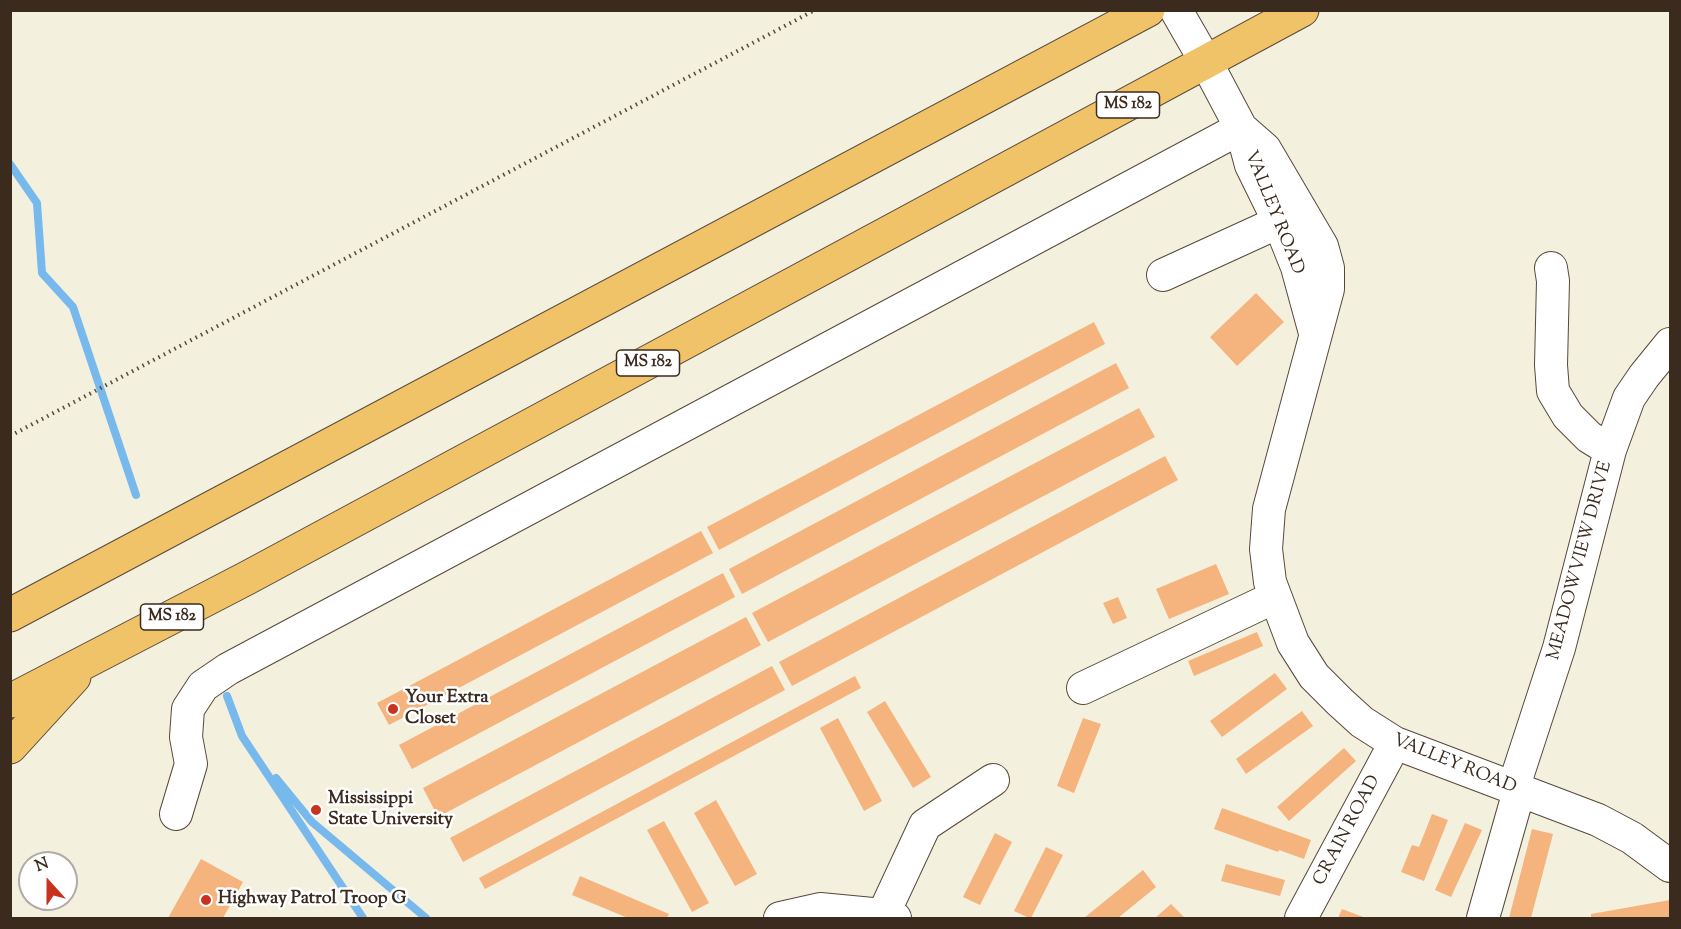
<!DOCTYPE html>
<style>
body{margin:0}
#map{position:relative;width:1681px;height:929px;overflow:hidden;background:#f4f0de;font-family:"Sorts Mill Goudy",serif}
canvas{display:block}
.frame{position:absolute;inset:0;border:12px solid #3b2a1e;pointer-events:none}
.north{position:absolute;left:18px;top:851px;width:60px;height:60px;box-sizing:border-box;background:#fff;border:2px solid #b1aaa5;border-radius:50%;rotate:339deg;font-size:16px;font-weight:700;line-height:24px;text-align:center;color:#3b2a1e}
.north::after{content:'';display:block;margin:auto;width:21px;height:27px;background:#c8321e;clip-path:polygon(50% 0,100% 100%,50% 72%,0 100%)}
</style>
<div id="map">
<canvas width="1681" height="929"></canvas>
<div class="frame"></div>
<div class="north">N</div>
</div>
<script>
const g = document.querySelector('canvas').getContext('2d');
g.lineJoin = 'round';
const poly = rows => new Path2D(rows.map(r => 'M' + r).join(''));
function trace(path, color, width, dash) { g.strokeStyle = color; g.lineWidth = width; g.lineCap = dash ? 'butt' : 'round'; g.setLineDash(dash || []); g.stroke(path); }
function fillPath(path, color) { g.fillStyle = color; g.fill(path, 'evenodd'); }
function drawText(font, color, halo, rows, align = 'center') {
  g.font = font + ' "Sorts Mill Goudy",serif'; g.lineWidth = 5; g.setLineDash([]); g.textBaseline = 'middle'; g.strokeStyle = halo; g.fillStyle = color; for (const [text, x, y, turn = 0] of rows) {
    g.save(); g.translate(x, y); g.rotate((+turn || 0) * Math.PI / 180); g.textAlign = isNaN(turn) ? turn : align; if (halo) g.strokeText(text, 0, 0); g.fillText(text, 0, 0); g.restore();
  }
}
trace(poly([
 [10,164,37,203,42,273,73,307,136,495],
 [227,696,242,736,363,918],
 [276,778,312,822,426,918]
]), '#77b9ec', 8);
fillPath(poly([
 [1256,293,1284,322,1237,366,1210,337],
 [1094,322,1105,344,719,550,707,527],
 [1116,363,1129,388,742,594,729,569],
 [1139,408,1155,437,768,642,752,613],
 [1165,456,1178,480,792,686,779,662],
 [701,531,713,553,389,725,377,703],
 [1216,564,1229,594,1169,619,1156,589],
 [723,573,735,597,412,769,399,745],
 [1118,597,1127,618,1113,624,1103,603],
 [746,617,761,645,438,817,423,788],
 [1257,632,1263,646,1194,676,1188,661],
 [772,666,785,690,463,862,450,838],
 [1275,673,1287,689,1222,737,1210,721],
 [855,676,861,688,485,889,479,878],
 [885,701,931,777,913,788,867,712],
 [1302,711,1313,726,1246,774,1236,759],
 [838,718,882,801,864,811,820,728],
 [1083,718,1101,724,1074,793,1057,786],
 [1344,748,1356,761,1289,821,1277,807],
 [716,800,757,874,735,886,694,813],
 [1222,808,1311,840,1304,859,1279,850,1278,852,1214,829],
 [1432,814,1448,820,1424,881,1401,872,1412,845,1419,847],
 [664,821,709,903,692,912,647,830],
 [1465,823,1482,830,1451,897,1435,890],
 [1532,829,1553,834,1531,918,1509,918],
 [995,833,1012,842,980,905,963,897],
 [1046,847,1063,855,1031,918,1029,918,1014,911],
 [201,859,243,882,223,918,168,918],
 [1226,864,1285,880,1280,896,1221,881],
 [1143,870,1156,887,1118,918,1084,918],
 [580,876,669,914,667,918,628,918,572,895],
 [1670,900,1670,918,1591,918,1591,914],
 [1171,904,1185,918,1155,918],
 [1342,909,1366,918,1338,918]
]), '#f5b37d');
const minor = poly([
 [1551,268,1553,281,1551,365,1553,391,1568,416,1589,437,1610,450],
 [1163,275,1279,222,1295,211],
 [1315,333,1297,267,1279,222,1251,165,1241,128,1265,149,1322,246,1328,268,1328,289,1269,509,1266,549,1270,582,1293,643,1314,676,1340,702,1362,722,1395,743,1598,820,1632,838,1670,866],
 [1083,688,1275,597],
 [1513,789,1559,648,1610,450,1629,398,1644,376,1670,344],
 [176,814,191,764,186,737,188,709,203,686,228,669,1241,128,1206,62,1176,10],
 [883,915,925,825,993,780],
 [780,918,820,909,883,915,895,918],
 [1301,918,1395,743],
 [1483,918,1519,791]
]);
const major = poly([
 [10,615,1148,10],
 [10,701,247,578,1302,10],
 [10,747,74,677]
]);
trace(minor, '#57483b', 34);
trace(major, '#57483b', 35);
trace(poly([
 [10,436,815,10]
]), '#57483b', 4, [1.5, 4.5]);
trace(minor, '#fff', 32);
trace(major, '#f0c369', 33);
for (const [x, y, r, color] of [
 [393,709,6,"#c8321e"],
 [316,810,6,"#c8321e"],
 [206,900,6,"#c8321e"]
]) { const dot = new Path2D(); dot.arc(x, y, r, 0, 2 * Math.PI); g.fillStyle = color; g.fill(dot); trace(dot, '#fff', 2); }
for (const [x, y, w] of [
 [1128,105,63],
 [648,363,63],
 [172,617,63]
]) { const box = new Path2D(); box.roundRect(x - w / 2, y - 13, w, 26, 4.5); g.fillStyle = '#fff'; g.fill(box); trace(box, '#3b2a1e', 1.5); }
drawText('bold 16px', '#3b2a1e', null, [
 ["MS 182",1128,105],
 ["MS 182",648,363],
 ["MS 182",172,617]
]);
drawText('18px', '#3b2a1e', '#fff', [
 ["VALLEY ROAD",1273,213,68],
 ["MEADOWVIEW DRIVE",1581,561,-75],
 ["VALLEY ROAD",1454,765,22],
 ["CRAIN ROAD",1348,831,-62]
]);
drawText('bold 18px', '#3b2a1e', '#fff', [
 ["Your Extra",405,699],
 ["Closet",405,720],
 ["Mississippi",328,800],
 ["State University",328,821],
 ["Highway Patrol Troop G",218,900]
], 'left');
</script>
